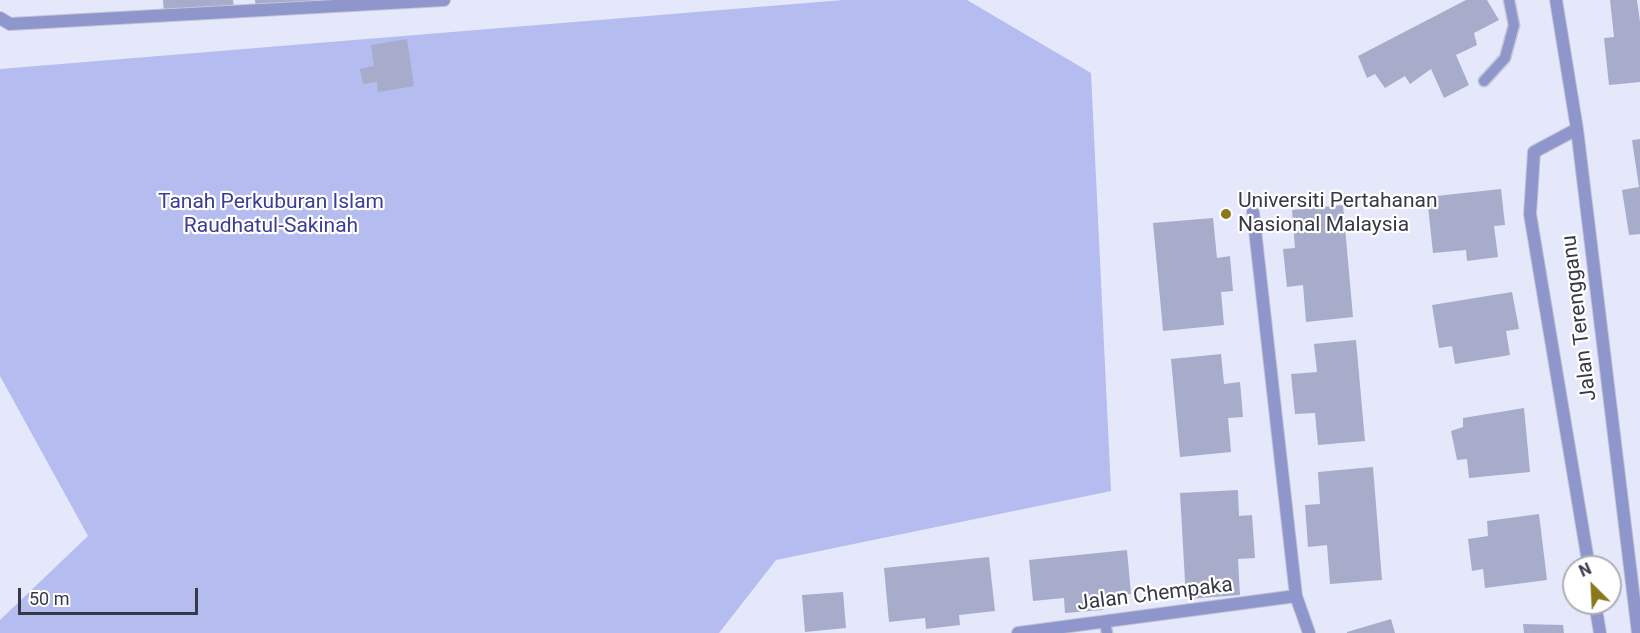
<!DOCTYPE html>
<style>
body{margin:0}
#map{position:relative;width:1640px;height:633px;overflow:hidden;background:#e5e8fb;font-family:Roboto,sans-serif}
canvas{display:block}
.north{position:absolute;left:1562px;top:555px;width:60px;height:60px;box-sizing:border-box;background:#fff;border:2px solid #afb0b5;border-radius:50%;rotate:336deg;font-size:16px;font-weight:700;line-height:24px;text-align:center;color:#373946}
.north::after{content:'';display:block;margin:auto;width:21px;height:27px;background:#8a781d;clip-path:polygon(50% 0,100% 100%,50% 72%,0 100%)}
.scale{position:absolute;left:18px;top:588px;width:180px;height:27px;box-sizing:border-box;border:3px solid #373946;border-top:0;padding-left:8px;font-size:18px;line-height:21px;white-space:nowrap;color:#373946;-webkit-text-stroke:4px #fff;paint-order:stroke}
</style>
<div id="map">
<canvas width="1640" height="633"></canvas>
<div class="north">N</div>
<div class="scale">50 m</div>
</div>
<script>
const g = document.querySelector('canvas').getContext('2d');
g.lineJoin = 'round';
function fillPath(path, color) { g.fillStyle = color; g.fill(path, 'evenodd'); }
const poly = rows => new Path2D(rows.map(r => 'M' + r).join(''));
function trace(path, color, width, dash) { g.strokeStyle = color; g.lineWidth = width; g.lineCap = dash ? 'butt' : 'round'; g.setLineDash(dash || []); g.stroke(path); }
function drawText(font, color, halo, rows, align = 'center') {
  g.font = font + ' Roboto,sans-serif'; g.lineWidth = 4.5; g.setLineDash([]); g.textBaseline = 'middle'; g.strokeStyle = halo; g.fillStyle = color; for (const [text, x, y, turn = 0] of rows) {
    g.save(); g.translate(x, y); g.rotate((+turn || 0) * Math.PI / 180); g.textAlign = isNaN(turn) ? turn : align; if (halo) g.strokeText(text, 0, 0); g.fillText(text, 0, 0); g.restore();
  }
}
fillPath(poly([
 [843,0,967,0,1091,73,1111,491,776,560,719,633,0,633,0,620,88,536,0,376,0,69]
]), '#b4bcf0');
fillPath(poly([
 [163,0,233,0,234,8,164,14],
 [255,0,328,0,328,2,256,8],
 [1466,0,1487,0,1499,20,1474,33,1477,45,1456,55,1469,85,1444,98,1431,69,1410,84,1405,76,1385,88,1375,74,1367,78,1358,56],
 [1610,0,1637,0,1640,22,1640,82,1609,85,1604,38,1614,37],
 [407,39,414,86,378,92,377,82,363,84,360,69,374,66,371,45],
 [1640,139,1640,234,1629,235,1622,190,1639,187,1632,140],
 [1501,189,1505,225,1494,226,1498,257,1467,261,1466,250,1433,253,1427,197],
 [1343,205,1353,317,1306,322,1303,285,1287,287,1283,249,1295,248,1292,210],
 [1213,218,1217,258,1230,256,1233,291,1221,292,1224,325,1163,331,1153,223],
 [1512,292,1519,329,1506,331,1510,355,1455,364,1452,346,1439,348,1432,305],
 [1356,340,1365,441,1318,445,1315,413,1295,414,1291,374,1317,372,1314,344],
 [1221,354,1224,384,1240,382,1243,417,1228,418,1231,452,1180,457,1171,359],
 [1524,408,1530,472,1469,478,1467,459,1457,460,1451,431,1463,427,1463,418],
 [1373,467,1382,580,1330,584,1327,545,1308,547,1305,505,1320,504,1318,472],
 [1238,490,1239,516,1252,515,1255,558,1238,559,1240,595,1186,599,1180,493],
 [1539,514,1547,580,1485,588,1483,569,1472,571,1468,539,1488,536,1487,521],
 [1127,550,1131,594,1102,598,1103,610,1065,613,1064,598,1033,601,1029,560],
 [989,557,995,611,959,615,960,625,926,629,925,618,889,622,884,568],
 [843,592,846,628,805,632,802,595],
 [1391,619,1395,633,1347,633,1347,632],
 [1523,624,1563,625,1564,633,1524,633]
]), '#a7accb');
const service = poly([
 [1484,81,1505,58,1514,25,1509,0],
 [1105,622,1107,633]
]);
const minor = poly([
 [1556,0,1577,129,1638,633],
 [0,18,10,24,444,0],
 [1577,129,1534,152,1530,214,1589,567],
 [1253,212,1296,596,1309,633],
 [1595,603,1600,633],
 [1018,633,1296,596]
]);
trace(service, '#c2c5d7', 13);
trace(minor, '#c2c5d7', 14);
trace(service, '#8f96cb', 10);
trace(minor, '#8f96cb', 12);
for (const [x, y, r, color] of [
 [1226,214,6,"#8a781d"]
]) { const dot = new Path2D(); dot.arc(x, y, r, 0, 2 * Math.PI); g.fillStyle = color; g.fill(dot); trace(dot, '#fff', 2); }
drawText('21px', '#373946', '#fff', [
 ["Universiti Pertahanan",1238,202],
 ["Nasional Malaysia",1238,226]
], 'left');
drawText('21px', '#3b3c94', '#fff', [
 ["Tanah Perkuburan Islam",271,203],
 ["Raudhatul-Sakinah",271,227]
]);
drawText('21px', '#373946', '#fff', [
 ["Jalan Terengganu",1580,318,-97],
 ["Jalan Chempaka",1155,595,-7]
]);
</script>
